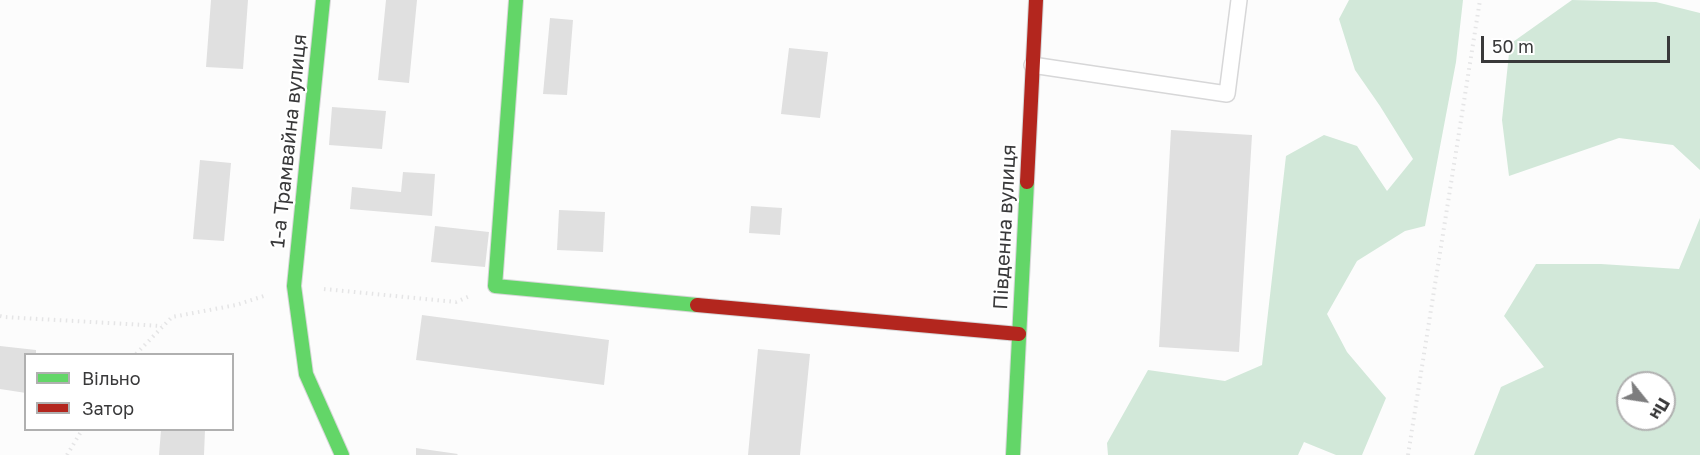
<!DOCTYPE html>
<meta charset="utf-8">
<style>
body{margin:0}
#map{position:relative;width:1700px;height:455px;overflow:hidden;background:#fcfcfc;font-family:"Golos Text",sans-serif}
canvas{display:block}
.legend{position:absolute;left:24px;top:353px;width:210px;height:78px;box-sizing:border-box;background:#fff;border:2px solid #b0b0b0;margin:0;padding:8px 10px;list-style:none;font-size:18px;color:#39393a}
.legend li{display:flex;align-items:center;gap:12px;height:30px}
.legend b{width:30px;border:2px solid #b0b0b0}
.north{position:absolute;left:1616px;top:371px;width:60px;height:60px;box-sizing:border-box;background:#fff;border:2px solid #b0b0b0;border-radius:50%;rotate:120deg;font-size:16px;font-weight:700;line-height:24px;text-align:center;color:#39393a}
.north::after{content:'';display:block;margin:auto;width:21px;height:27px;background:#7d7d7e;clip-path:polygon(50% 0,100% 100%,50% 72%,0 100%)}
.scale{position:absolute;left:1481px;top:36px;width:189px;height:27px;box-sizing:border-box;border:3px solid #39393a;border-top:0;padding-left:8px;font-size:18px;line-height:21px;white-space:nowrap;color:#39393a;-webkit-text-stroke:4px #fff;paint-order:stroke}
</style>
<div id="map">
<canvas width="1700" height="455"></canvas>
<ul class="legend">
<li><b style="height:8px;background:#63d668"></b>Вільно</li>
<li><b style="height:8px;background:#b3261e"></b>Затор</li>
</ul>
<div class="north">Пн</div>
<div class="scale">50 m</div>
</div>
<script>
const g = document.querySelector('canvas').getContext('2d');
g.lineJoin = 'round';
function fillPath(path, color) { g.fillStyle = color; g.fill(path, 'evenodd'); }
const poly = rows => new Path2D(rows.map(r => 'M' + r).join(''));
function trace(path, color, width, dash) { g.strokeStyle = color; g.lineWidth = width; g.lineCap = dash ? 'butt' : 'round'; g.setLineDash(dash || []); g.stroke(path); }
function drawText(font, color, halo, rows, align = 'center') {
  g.font = font + ' "Golos Text",sans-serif'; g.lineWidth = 4.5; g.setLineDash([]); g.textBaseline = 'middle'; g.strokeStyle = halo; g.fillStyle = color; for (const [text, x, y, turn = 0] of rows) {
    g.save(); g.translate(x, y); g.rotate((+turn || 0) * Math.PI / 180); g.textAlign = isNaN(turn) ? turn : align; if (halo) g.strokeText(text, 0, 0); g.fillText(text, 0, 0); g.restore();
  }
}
fillPath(poly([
 [1349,0,1463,0,1456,62,1425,226,1405,231,1357,261,1327,314,1347,352,1386,398,1362,455,1336,455,1304,442,1298,455,1108,455,1107,443,1148,370,1225,381,1262,365,1286,156,1324,135,1357,146,1387,191,1413,159,1380,106,1355,70,1339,19],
 [1572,0,1656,2,1700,13,1700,170,1673,145,1619,138,1509,176,1502,120,1510,44],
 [1700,218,1700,455,1474,455,1501,387,1544,367,1504,316,1536,264,1601,264,1679,269],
 [1628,383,1664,383,1664,419,1628,419]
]), '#d2e8d9');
fillPath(poly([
 [211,0,248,0,243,69,206,67],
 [386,0,417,0,409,83,378,80],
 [550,18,573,20,567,95,543,94],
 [789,48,828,52,820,118,781,114],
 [332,107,386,111,382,149,329,145],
 [1171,130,1252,135,1239,352,1159,347],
 [200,160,231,163,224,241,193,239],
 [403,172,435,174,432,216,350,209,352,187,401,192],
 [751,206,782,208,780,235,749,233],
 [559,210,605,212,603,252,557,250],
 [435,226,489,232,485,267,431,262],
 [422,315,609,340,604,385,416,360],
 [0,346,36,350,36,354,26,354,26,393,0,389],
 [758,349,810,354,800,455,748,455],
 [161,430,205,430,204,455,159,455],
 [416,448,458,454,457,455,416,455]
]), '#e0e0e0');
const lane = poly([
 [1032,65,1227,94,1239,0]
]);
const fast = poly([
 [323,0,294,286,306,374,342,455],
 [516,0,495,286,697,305],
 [1013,455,1027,182]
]);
const jam = poly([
 [1027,182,1036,0],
 [697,305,1019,334]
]);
trace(lane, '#d7d7d8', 18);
trace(fast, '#d7d7d8', 16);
trace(jam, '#d7d7d8', 16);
trace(poly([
 [324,289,456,302,470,296],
 [0,316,4,317,162,326],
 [136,354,172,317,236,305,267,295],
 [67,455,82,430],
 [1408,455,1480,0]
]), '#e5e5e6', 4, [1.5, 4.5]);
trace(lane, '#fff', 15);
trace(fast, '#63d668', 14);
trace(jam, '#b3261e', 14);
drawText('20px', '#39393a', '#fff', [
 ["1-а Трамвайна вулиця",289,141,-84],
 ["Південна вулиця",1005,227,-87]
]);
</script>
